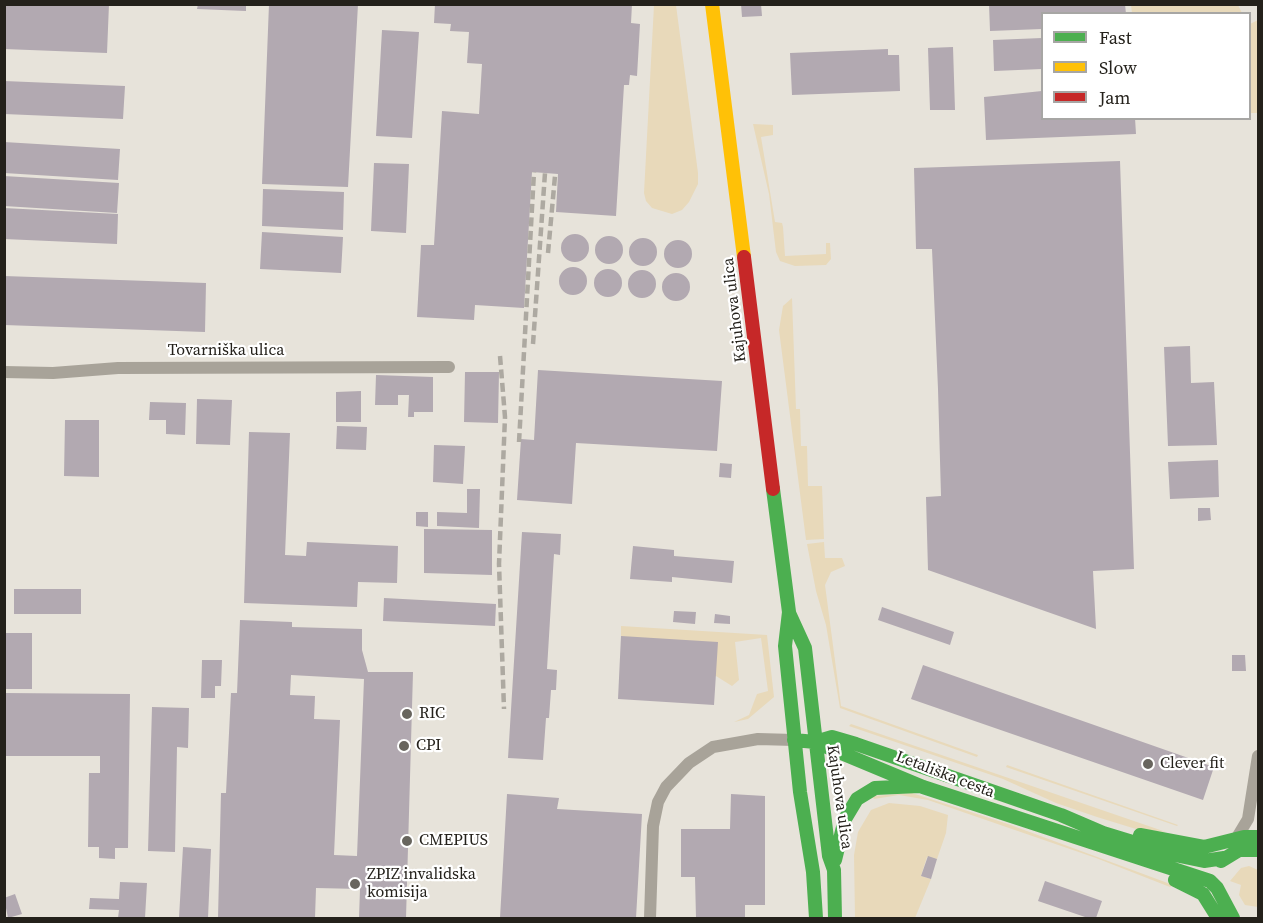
<!DOCTYPE html>
<meta charset="utf-8">
<style>
body{margin:0}
#map{position:relative;width:1263px;height:923px;overflow:hidden;background:#e7e3da;font-family:"Source Serif 4",serif}
canvas{display:block}
.frame{position:absolute;inset:0;border:6px solid #24211b;pointer-events:none}
.legend{position:absolute;left:1041px;top:12px;width:210px;height:108px;box-sizing:border-box;background:#fff;border:2px solid #a7a6a4;margin:0;padding:8px 10px;list-style:none;font-size:18px;color:#24211b}
.legend li{display:flex;align-items:center;gap:12px;height:30px}
.legend b{width:30px;border:2px solid #a7a6a4}
</style>
<div id="map">
<canvas width="1263" height="923"></canvas>
<div class="frame"></div>
<ul class="legend">
<li><b style="height:8px;background:#4caf50"></b>Fast</li>
<li><b style="height:8px;background:#ffc107"></b>Slow</li>
<li><b style="height:8px;background:#c62828"></b>Jam</li>
</ul>
</div>
<script>
const g = document.querySelector('canvas').getContext('2d');
g.lineJoin = 'round';
function fillPath(path, color) { g.fillStyle = color; g.fill(path, 'evenodd'); }
const poly = rows => new Path2D(rows.map(r => 'M' + r).join(''));
function trace(path, color, width, dash) { g.strokeStyle = color; g.lineWidth = width; g.lineCap = dash ? 'butt' : 'round'; g.setLineDash(dash || []); g.stroke(path); }
function drawText(font, color, halo, rows, align = 'center') {
  g.font = font + ' "Source Serif 4",serif'; g.lineWidth = 4.5; g.setLineDash([]); g.textBaseline = 'middle'; g.strokeStyle = halo; g.fillStyle = color; for (const [text, x, y, turn = 0] of rows) {
    g.save(); g.translate(x, y); g.rotate((+turn || 0) * Math.PI / 180); g.textAlign = isNaN(turn) ? turn : align; if (halo) g.strokeText(text, 0, 0); g.fillText(text, 0, 0); g.restore();
  }
}
fillPath(poly([
 [654,5,676,5,698,173,698,184,689,202,682,210,672,214,652,208,646,201,644,193],
 [1131,5,1238,5,1242,13,1132,13],
 [1258,20,1258,113,1250,113,1250,24],
 [753,124,773,125,773,135,761,137,775,222,782,223,783,227,785,256,826,254,826,243,830,243,831,259,826,265,795,266,780,261,776,252,769,194],
 [792,298,796,409,800,409,801,446,807,446,808,486,822,486,824,539,806,540,779,330,783,306],
 [824,542,825,558,842,558,845,566,831,572,825,585,841,706,978,755,977,757,840,708,826,625,816,591,807,544],
 [621,626,767,635,774,697,748,719,734,722,749,715,757,694,768,691,761,638,735,642,739,680,732,686,716,676,621,636],
 [851,724,1166,832,1136,829,1097,817,1056,803,1003,779,849,726],
 [1007,765,1178,825,1177,826,1006,767],
 [912,793,1008,824,1173,885,1170,887,1096,858,928,800,899,795,874,799,872,796],
 [889,803,920,806,948,815,946,833,937,859,927,857,921,876,931,879,915,918,855,918,854,855,858,832,871,810],
 [1249,866,1258,870,1258,907,1245,905,1239,895,1241,885,1230,881,1241,868]
]), '#e8d9ba');
fillPath(poly([
 [4,4,109,4,107,53,4,49],
 [198,4,246,4,246,11,197,9],
 [269,4,358,4,348,187,262,184],
 [435,4,632,4,631,23,640,24,637,76,630,75,629,85,624,85,616,216,556,212,558,174,532,172,524,308,475,305,474,320,417,317,421,245,434,245,442,111,479,114,482,64,467,63,469,32,450,31,451,24,434,23],
 [741,4,761,4,762,16,742,17],
 [989,4,1125,4,1126,14,1042,14,1042,29,990,31],
 [382,30,419,32,412,138,376,136],
 [1042,38,1042,69,994,71,993,40],
 [953,47,955,110,930,110,928,48],
 [888,49,888,55,899,55,900,91,792,95,790,53],
 [4,81,125,86,123,119,4,114],
 [1042,91,1042,118,1135,118,1136,134,986,140,984,97],
 [4,142,120,149,118,180,4,173],
 [1120,161,1134,569,1093,571,1096,629,928,570,926,497,941,496,938,389,932,249,916,249,914,168],
 [374,163,409,164,406,233,371,231],
 [4,176,119,183,117,213,4,206],
 [263,189,344,192,343,230,262,226],
 [4,208,118,214,117,244,4,239],
 [262,232,343,237,341,273,260,269],
 '561 248a14 14 0 1 1 28 0a14 14 0 1 1-28 0Z',
 '595 250a14 14 0 1 1 28 0a14 14 0 1 1-28 0Z',
 '629 252a14 14 0 1 1 28 0a14 14 0 1 1-28 0Z',
 '664 254a14 14 0 1 1 28 0a14 14 0 1 1-28 0Z',
 '559 281a14 14 0 1 1 28 0a14 14 0 1 1-28 0Z',
 '594 283a14 14 0 1 1 28 0a14 14 0 1 1-28 0Z',
 '628 284a14 14 0 1 1 28 0a14 14 0 1 1-28 0Z',
 '662 287a14 14 0 1 1 28 0a14 14 0 1 1-28 0Z',
 [4,276,206,283,205,332,4,325],
 [1190,346,1191,383,1214,382,1217,445,1168,446,1164,347],
 [538,370,722,381,717,451,576,443,572,504,517,500,521,439,534,440],
 [465,372,499,372,498,423,464,422],
 [376,375,433,377,433,412,414,412,414,417,408,417,409,395,398,395,398,405,375,405],
 [361,391,361,422,336,422,336,392],
 [197,399,232,400,230,445,196,444],
 [150,402,186,403,185,435,166,434,166,420,149,420],
 [65,420,99,420,99,477,64,476],
 [337,426,367,427,366,450,336,449],
 [249,432,290,433,285,555,306,556,307,542,398,546,397,583,358,582,357,607,244,603],
 [434,445,465,446,463,484,433,482],
 [1218,460,1219,497,1170,499,1168,462],
 [720,463,732,464,731,478,719,477],
 [467,489,480,489,479,528,437,526,437,512,467,513],
 [1198,508,1210,508,1211,520,1198,521],
 [416,512,428,512,428,527,416,526],
 [424,529,492,530,492,575,424,573],
 [522,532,561,534,560,555,554,554,547,669,557,670,556,690,551,690,549,718,546,718,543,760,508,758],
 [633,546,674,550,674,556,734,561,732,583,672,577,672,582,630,579],
 [14,589,81,589,81,614,14,614],
 [384,598,496,604,495,626,383,621],
 [882,607,954,632,950,645,878,620],
 [674,611,696,612,695,624,673,622],
 [715,614,730,616,730,624,714,623],
 [240,620,292,622,292,627,362,629,362,650,368,672,413,672,406,918,359,918,360,889,316,888,315,918,218,918,221,793,226,793,231,693,237,693],
 [291,675,364,679,357,856,334,855,340,720,314,719,315,696,290,695],
 [4,633,32,633,32,689,4,689],
 [621,636,718,642,714,705,618,699],
 [1232,655,1245,655,1246,671,1232,671],
 [202,660,222,660,221,686,215,686,215,698,201,698],
 [923,665,1214,767,1203,800,911,699],
 [4,693,130,694,128,848,115,848,115,859,99,858,99,847,88,847,89,773,100,773,100,756,4,756],
 [152,707,189,708,188,748,177,747,175,852,148,851],
 [507,794,559,798,557,809,642,814,636,918,500,918],
 [731,794,765,796,765,905,745,905,745,918,696,918,695,877,681,877,681,829,730,829],
 [183,847,211,849,208,918,179,918],
 [928,856,937,859,931,879,921,876],
 [1045,881,1102,901,1096,918,1088,918,1038,901],
 [120,882,147,883,145,918,118,918,119,910,89,909,90,898,119,899],
 [15,894,22,914,8,918,4,898]
]), '#b2a9b1');
trace(poly([
 [4,372,53,373,118,368,449,367],
 [1236,839,1248,819,1258,756],
 [650,918,653,826,658,802,666,787,689,763,713,747,758,739,794,740]
]), '#a8a399', 12);
trace(poly([
 [773,489,789,612,785,646,800,792,813,872,816,918],
 [789,613,805,648,829,856,834,870,835,918],
 [794,740,815,742,923,787,1210,881,1217,888,1233,918],
 [815,742,832,737,856,744,1061,815,1103,833,1175,855,1204,861,1224,858],
 [1140,835,1204,847,1244,837,1258,837],
 [835,860,845,819,857,799,875,788,919,786],
 [1221,861,1239,850,1258,850],
 [1175,880,1203,894,1218,918]
]), '#4caf50', 14);
trace(poly([
 [712,4,744,257]
]), '#ffc107', 14);
trace(poly([
 [744,257,773,489]
]), '#c62828', 14);
trace(poly([
 [548,253,555,176],
 [533,344,545,173],
 [500,356,505,417,499,564,504,709],
 [519,442,534,172]
]), '#ada9a1', 4.5, [9, 4.5]);
for (const [x, y, r, color] of [
 [407,714,6,"#68655e"],
 [404,746,6,"#68655e"],
 [1148,764,6,"#68655e"],
 [407,841,6,"#68655e"],
 [355,884,6,"#68655e"]
]) { const dot = new Path2D(); dot.arc(x, y, r, 0, 2 * Math.PI); g.fillStyle = color; g.fill(dot); trace(dot, '#fff', 2); }
drawText('16px', '#24211b', '#fff', [
 ["Kajuhova ulica",735,310,-97],
 ["Tovarniška ulica",226,351],
 ["Letališka cesta",945,775,21],
 ["Kajuhova ulica",839,797,82]
]);
drawText('16px', '#24211b', '#fff', [
 ["RIC",419,714],
 ["CPI",416,746],
 ["Clever fit",1160,764],
 ["CMEPIUS",419,841],
 ["ZPIZ invalidska",367,875],
 ["komisija",367,893]
], 'left');
</script>
